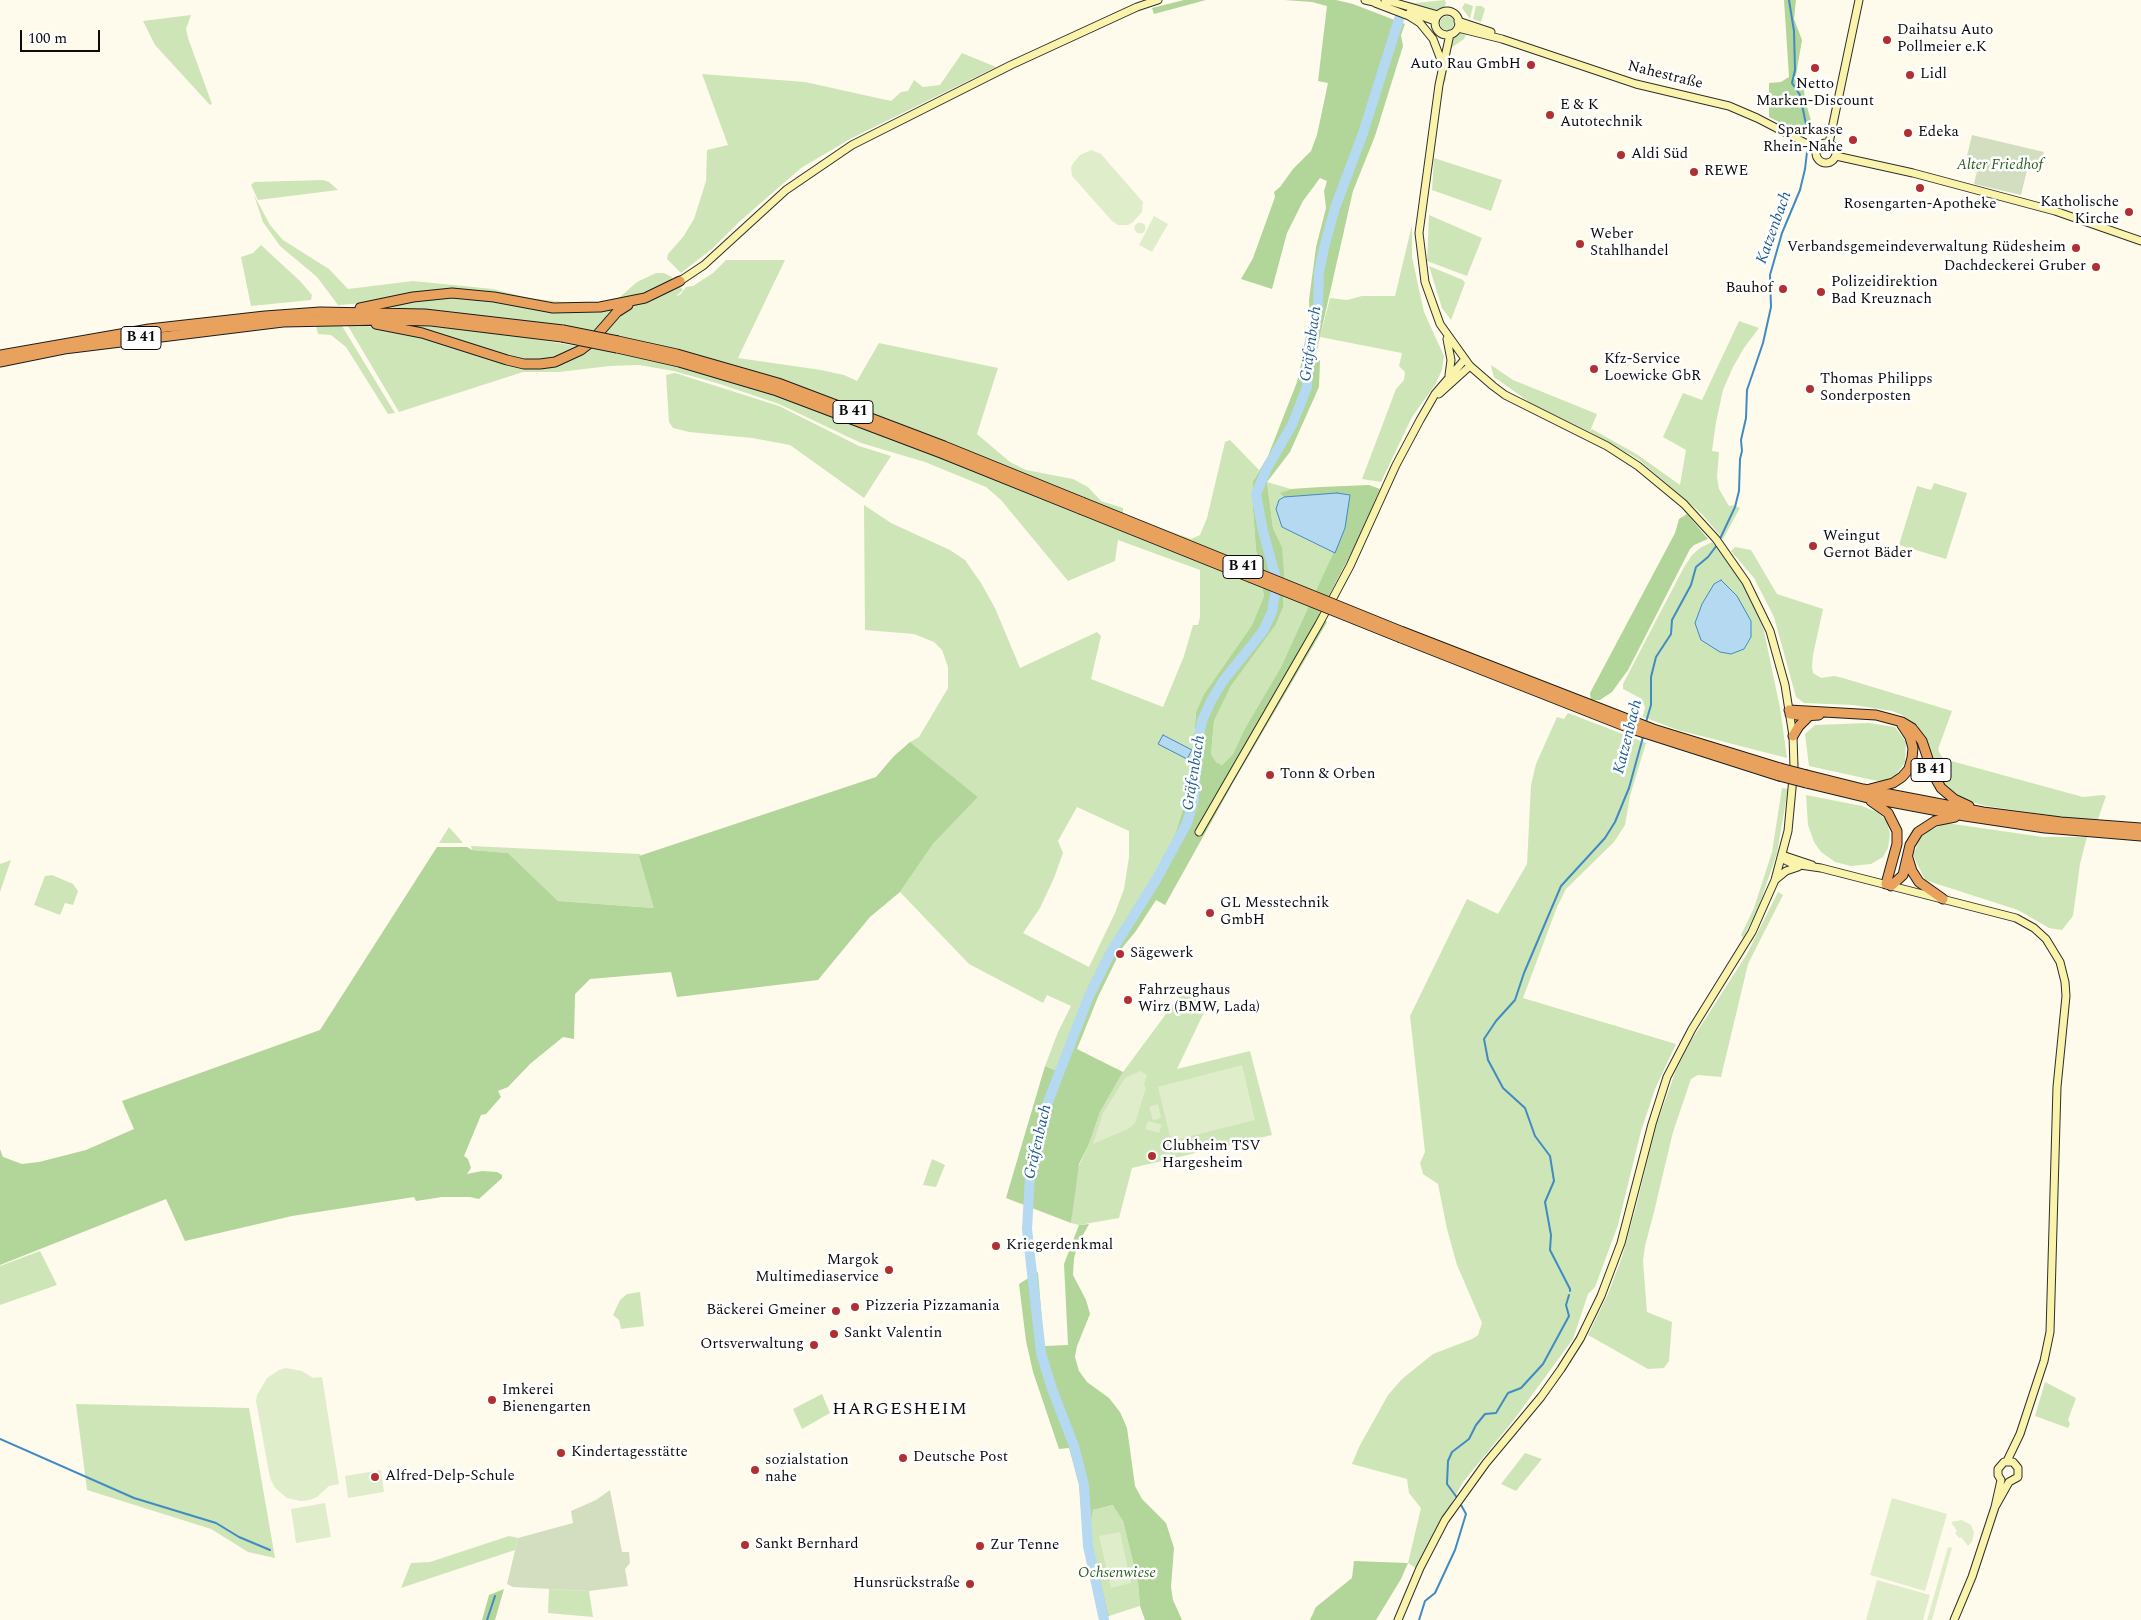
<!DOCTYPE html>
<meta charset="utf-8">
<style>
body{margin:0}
#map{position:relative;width:2141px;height:1620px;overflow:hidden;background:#fefbec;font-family:Spectral,serif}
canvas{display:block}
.scale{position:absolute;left:20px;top:30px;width:80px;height:22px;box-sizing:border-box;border:2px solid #0c0c0c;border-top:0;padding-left:6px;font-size:15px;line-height:18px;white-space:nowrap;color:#0c0c0c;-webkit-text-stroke:4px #fff;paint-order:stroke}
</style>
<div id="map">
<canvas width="2141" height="1620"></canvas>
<div class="scale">100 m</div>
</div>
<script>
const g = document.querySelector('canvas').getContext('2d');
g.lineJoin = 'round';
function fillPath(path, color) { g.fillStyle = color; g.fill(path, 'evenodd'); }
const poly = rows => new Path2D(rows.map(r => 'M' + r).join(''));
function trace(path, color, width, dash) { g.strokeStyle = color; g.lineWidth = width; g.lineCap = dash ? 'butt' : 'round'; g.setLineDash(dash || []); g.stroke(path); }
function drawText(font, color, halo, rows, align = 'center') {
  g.font = font + ' Spectral,serif'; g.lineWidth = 5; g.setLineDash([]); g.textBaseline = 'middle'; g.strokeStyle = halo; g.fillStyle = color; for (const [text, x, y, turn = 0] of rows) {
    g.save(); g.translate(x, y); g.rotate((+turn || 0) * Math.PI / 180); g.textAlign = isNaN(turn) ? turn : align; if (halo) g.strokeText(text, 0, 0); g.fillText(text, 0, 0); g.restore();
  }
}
fillPath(poly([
 [1399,0,1415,3,1445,0,1446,4,1442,10,1439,11],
 [1465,3,1473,6,1470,19,1462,8],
 [1476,6,1482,6,1485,9,1481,22,1473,19],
 [191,15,186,29,188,38,212,104,210,105,155,45,143,21],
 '1440 23a7 7 0 1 1 14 0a7 7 0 1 1-14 0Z',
 [1467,32,1464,39,1451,48,1445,83,1444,81,1452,39,1459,33],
 [962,53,996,67,850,139,801,168,740,221,713,248,681,273,667,259,668,254,683,237,694,219,706,181,707,150,728,145,702,74,805,82,891,101,901,92,908,91,914,80,923,87,940,85],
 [1434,158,1502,180,1491,211,1432,190],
 [323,180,329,182,338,190,258,200,251,185,254,182],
 [254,195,270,225,283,240,329,269,348,289,413,281,493,289,529,298,563,302,607,302,620,297,637,282,656,273,664,273,672,277,671,280,641,294,604,303,566,304,495,294,338,305,317,277,280,246,263,222],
 [1429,215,1482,238,1467,276,1427,261],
 [1412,225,1412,257,1420,294,1424,312,1444,356,1442,370,1435,385,1412,417,1381,482,1362,479,1396,389,1404,380,1405,372,1399,366,1402,353,1320,337,1330,298,1347,300,1362,296,1395,296],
 [261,245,300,281,312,295,311,300,251,306,241,257,253,253],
 [726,260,785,260,738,358,821,370,844,375,857,381,879,343,998,368,977,434,1010,462,1026,470,1073,479,1088,487,1101,501,1123,508,1123,514,1191,539,1200,535,1207,518,1225,442,1230,440,1259,470,1253,481,1252,497,1256,550,1264,596,1252,625,1204,694,1196,712,1193,751,1190,764,1189,790,1173,841,1143,897,1101,968,1057,1071,1045,1066,1058,1032,1071,1006,1047,995,1043,1003,969,964,900,892,933,844,978,797,910,742,919,737,948,688,948,667,942,650,934,642,914,634,865,630,864,505,891,523,950,550,965,560,981,583,995,608,1020,668,1097,632,1101,636,1091,679,1163,707,1184,656,1193,625,1198,625,1200,617,1200,570,1118,540,1115,561,1068,581,1001,500,986,487,925,462,861,443,779,404,720,384,674,371,639,365,610,366,559,372,523,372,399,412,348,326,367,326,418,335,511,364,565,361,617,313,631,305,679,285,683,290,676,296,680,295,686,287,693,286,713,273],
 [1077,807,1129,831,1129,857,1124,889,1115,913,1089,967,1023,933,1040,908,1054,878,1063,853,1058,841],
 [1429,266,1463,280,1465,283,1451,320,1442,308],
 [462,296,492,299,548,310,571,312,613,307,615,311,596,333,377,310,376,307,409,301],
 [1739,321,1759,328,1744,348,1733,367,1723,390,1716,422,1712,451,1719,452,1717,477,1719,489,1729,506,1734,505,1740,508,1723,539,1701,513,1638,459,1590,432,1532,404,1494,377,1492,370,1491,365,1513,380,1597,414,1590,431,1592,429,1638,455,1680,485,1686,450,1663,437,1683,393,1702,400],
 [399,324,492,332,582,347,561,358,528,363],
 [316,326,342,326,395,413,388,414,346,347,331,335,318,334],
 [675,373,779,406,859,446,891,456,864,498,790,445,752,438,689,432,673,428,669,422,666,375],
 [1267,482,1291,489,1281,493,1284,497,1279,500,1282,527,1335,553,1281,667,1244,730,1233,754,1222,765,1216,762,1211,754,1214,721,1231,686,1275,626,1282,547,1273,528],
 [1934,483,1967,493,1946,559,1899,545,1917,486,1931,490],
 [1712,542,1729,561,1738,576,1752,600,1764,631,1780,708,1787,758,1678,730,1643,717,1645,707,1642,699,1623,689,1623,684,1683,569,1692,555,1700,548],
 [1721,580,1751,621,1751,637,1744,649,1714,584],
 [1735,547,1751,550,1777,594,1823,609,1813,655,1812,667,1813,673,1821,678,1834,676,1843,678,1952,711,1938,749,1940,754,1944,759,2083,797,2103,795,2106,796,2097,822,1986,806,1961,799,1951,793,1938,779,1928,743,1917,725,1902,715,1892,711,1853,705,1804,703,1796,697,1774,617,1754,578,1731,551],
 [1568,713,1646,743,1630,796,1625,825,1614,842,1566,889,1557,907,1523,998,1676,1044,1655,1089,1641,1131,1618,1225,1595,1287,1588,1294,1573,1339,1513,1421,1463,1482,1416,1568,1408,1563,1421,1508,1409,1493,1407,1479,1352,1464,1359,1447,1388,1395,1402,1379,1433,1354,1472,1339,1478,1335,1482,1323,1457,1265,1447,1229,1438,1184,1423,1174,1420,1163,1425,1152,1410,1016,1467,899,1498,914,1527,864,1531,785,1536,764,1557,717,1564,719],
 [1869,723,1895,727,1906,742,1905,762,1896,775,1882,782,1809,766,1805,734,1815,725],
 [1782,788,1788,789,1777,853,1758,909,1743,938,1741,935,1754,908,1772,852],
 [1806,795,1862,806,1877,812,1887,821,1890,834,1888,848,1883,857,1871,864,1851,866,1835,862,1821,852,1814,842,1808,825],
 [1946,823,2043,837,2087,837,2080,864,2073,916,2062,930,2049,928,2018,910,1925,880,1913,855,1922,834],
 [449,827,463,843,439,843],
 [471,846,640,854,655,908,558,901,508,853,472,850],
 [11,860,0,892,0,864],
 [52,875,73,884,78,891,73,905,65,903,60,915,34,905,45,876],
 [1778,892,1783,895,1748,964,1721,1077,1698,1075,1691,1079,1673,1132,1654,1212,1645,1246,1643,1261,1647,1312,1672,1322,1669,1361,1664,1368,1648,1369,1588,1335,1608,1294,1622,1257,1636,1207,1656,1126,1676,1070,1691,1041,1747,954],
 [1183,991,1207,1006,1177,1069,1250,1051,1272,1135,1132,1168,1119,1218,1079,1225,1071,1223,1076,1172,1089,1144,1100,1112,1123,1072],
 [932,1159,945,1165,936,1187,923,1185],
 [40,1251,57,1285,0,1305,0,1266],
 [640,1292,644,1326,621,1329,619,1320,613,1315,620,1300,627,1294],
 [2045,1382,2076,1398,2068,1420,2070,1424,2068,1428,2035,1416],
 [822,1394,830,1413,802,1429,793,1409],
 [76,1404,249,1408,275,1558,248,1552,211,1529,87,1490],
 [1525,1453,1542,1459,1516,1491,1501,1484],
 [1114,1505,1123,1521,1138,1582,1140,1606,1109,1616,1089,1534,1093,1510],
 [509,1536,518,1538,515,1550,401,1588,411,1563,430,1562],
 [549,1589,589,1591,593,1617,548,1613]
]), '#cee5b8');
fillPath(poly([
 [1184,0,1206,0,1154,14,1152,8],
 [1284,0,1336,0,1353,4,1405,24,1401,35,1403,46,1375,136,1353,191,1316,354,1320,361,1319,387,1290,452,1267,482,1273,528,1282,547,1284,574,1283,607,1275,626,1231,686,1214,721,1211,754,1216,762,1222,765,1233,754,1244,730,1281,667,1345,528,1305,497,1284,497,1280,493,1291,489,1321,487,1369,485,1380,489,1357,542,1319,614,1327,622,1233,783,1165,905,1156,900,1136,931,1122,948,1098,997,1077,1049,1123,1072,1100,1112,1089,1144,1079,1164,1071,1223,1006,1198,1045,1066,1057,1071,1101,968,1143,897,1173,841,1189,790,1190,764,1193,751,1196,712,1204,694,1252,625,1264,596,1256,550,1252,497,1253,481,1268,456,1297,382,1310,323,1309,300,1316,247,1326,208,1324,191,1327,181,1320,178,1303,201,1287,233,1272,289,1241,279,1253,258,1275,197,1274,192,1280,187,1293,169,1311,151,1317,135,1328,83,1318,81,1327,6,1312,2],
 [1784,0,1796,0,1794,19,1802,40,1796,75,1797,80,1803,80,1805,100,1812,124,1811,129,1820,131,1818,135,1808,136,1769,117,1769,83,1781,82,1789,77],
 [1687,514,1708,539,1694,545,1690,549,1628,670,1612,692,1600,700,1591,700,1590,693,1675,533,1679,519],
 [910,742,978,797,933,844,900,892,870,917,818,980,677,997,671,972,590,979,575,994,574,1039,563,1037,530,1064,508,1087,498,1091,501,1097,486,1114,481,1115,464,1156,468,1159,471,1168,467,1174,482,1171,497,1172,502,1175,502,1178,479,1199,470,1197,442,1197,416,1201,414,1197,292,1216,185,1241,166,1199,0,1265,0,1149,3,1157,22,1164,39,1162,86,1150,134,1129,122,1101,320,1030,437,847,467,847,472,850,508,853,558,901,654,908,639,856,876,777,894,756],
 [1089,1224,1078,1244,1074,1258,1073,1275,1086,1300,1090,1314,1077,1346,1075,1357,1079,1371,1087,1382,1109,1398,1120,1412,1127,1428,1135,1486,1142,1499,1166,1523,1174,1548,1171,1587,1173,1600,1182,1620,1145,1620,1140,1606,1138,1582,1123,1521,1113,1505,1093,1510,1089,1534,1109,1616,1101,1618,1084,1546,1079,1484,1069,1448,1059,1449,1033,1372,1026,1341,1019,1284,1038,1272,1044,1346,1068,1345,1064,1264,1079,1225],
 [1354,1561,1408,1563,1401,1579,1376,1620,1310,1620,1316,1607,1352,1578],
 [504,1589,495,1620,482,1620,489,1595]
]), '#b2d599');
fillPath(poly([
 [1972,135,2044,152,2039,172,2027,170,2021,195,1974,184,1977,171,1964,168],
 [610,1490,622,1552,629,1552,630,1563,625,1569,628,1586,589,1591,513,1587,507,1584,518,1538,573,1523,571,1511,596,1500]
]), '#d3ddbf');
fillPath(poly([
 [1091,150,1101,154,1143,202,1142,212,1133,222,1128,225,1118,225,1112,221,1072,176,1071,167,1074,162,1080,155],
 [1154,216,1168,224,1152,252,1139,245],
 '1134.5 228a5.5 5.5 0 1 1 11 0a5.5 5.5 0 1 1-11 0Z',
 [1242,1065,1255,1120,1171,1141,1158,1087],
 [1140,1071,1147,1075,1144,1084,1146,1088,1135,1123,1128,1129,1093,1144,1103,1113,1125,1078],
 [1158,1104,1161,1118,1153,1120,1149,1107],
 [1148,1121,1162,1125,1159,1133,1145,1129],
 [286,1368,302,1371,313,1378,322,1377,339,1484,329,1486,317,1497,310,1500,301,1501,287,1498,275,1488,270,1478,256,1401,257,1395,267,1378,279,1370],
 [381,1470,384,1492,348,1498,345,1476],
 [1892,1498,1947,1514,1925,1591,1870,1575],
 [325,1503,331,1537,296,1543,291,1509],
 [1962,1520,1971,1525,1974,1532,1972,1542,1968,1546,1961,1537,1959,1538,1955,1533,1957,1531,1951,1522],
 [1120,1532,1131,1583,1111,1588,1099,1536],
 [1948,1547,1952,1548,1932,1620,1927,1620],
 [1877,1580,1930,1595,1923,1620,1866,1620]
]), '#e0edca');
const water = poly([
 [1337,493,1350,495,1345,528,1335,553,1282,527,1276,509,1279,500,1284,497,1337,493],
 [1721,580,1737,596,1751,621,1751,637,1744,649,1731,654,1720,652,1701,640,1695,623,1702,604,1714,584,1721,580],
 [1163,735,1192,750,1187,759,1158,744,1163,735]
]);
fillPath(water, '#b4d9f1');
trace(water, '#418bc3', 1);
trace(poly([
 [1789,0,1794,31,1795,70,1792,83,1800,95,1808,134],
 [1719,541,1735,507,1739,491,1740,459,1742,451,1741,440,1746,418,1747,390,1763,343,1771,307,1770,275,1782,233,1800,190,1805,169,1807,152],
 [1646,722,1651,705,1651,677,1656,657,1671,634,1672,620,1691,585,1696,567,1708,557,1717,545],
 [1570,1291,1570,1289,1550,1250,1551,1235,1545,1202,1554,1181,1550,1156,1535,1136,1525,1108,1503,1088,1488,1060,1484,1039,1496,1021,1515,1000,1524,973,1561,886,1605,838,1615,822,1629,788,1643,737],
 [0,1439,134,1498,216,1523,239,1537,270,1550],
 [1458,1499,1447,1484,1448,1461,1452,1452,1469,1439,1476,1425,1485,1414,1496,1413,1508,1393,1521,1388,1543,1364,1569,1316,1566,1305,1569,1295],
 [487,1620,495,1596],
 [1419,1620,1425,1601,1435,1593,1455,1550,1466,1514,1460,1503]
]), '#418bc3', 2);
trace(poly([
 [1104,1620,1088,1546,1084,1485,1074,1446,1052,1389,1041,1353,1027,1229,1030,1176,1048,1102,1089,996,1111,952,1156,880,1187,823,1194,799,1198,740,1202,721,1211,701,1223,681,1263,631,1272,612,1277,582,1263,531,1256,494,1267,468,1292,425,1307,387,1308,350,1318,307,1319,272,1324,248,1335,208,1363,133,1399,19]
]), '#b4d9f1', 10);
const secondary = poly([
 [1365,0,1378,3],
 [1385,0,1438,15],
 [1375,3,1409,16,1420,23,1433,39,1441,60],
 '1435 23a12 12 0 1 1 24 0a12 12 0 1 1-24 0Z',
 [1410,12,1435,21],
 [1458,21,1491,32],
 [1458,28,1502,39,1636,84,1729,106,1757,118,1817,149],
 [1829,143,1859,0],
 '1816 153a10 10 0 1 1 20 0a10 10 0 1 1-20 0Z',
 [1836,156,1913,173,2055,211,2141,241],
 [680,281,704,265,786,190,852,145,1011,65,1137,7,1158,0],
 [1447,339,1451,360,1449,375],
 [1439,394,1470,366],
 [1199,832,1319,624,1350,566,1396,465,1420,420,1435,394,1465,359],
 [1782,855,1812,865],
 [1781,858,1793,864,1821,868,2016,918,2034,928,2046,939,2060,962,2065,982,2066,996,2057,1087,2050,1332,2044,1361,2020,1434,2007,1461],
 [1775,880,1786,871,1798,867],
 [1398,1620,1420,1568,1445,1520,1486,1463,1541,1397,1561,1369,1580,1339,1601,1296,1621,1243,1652,1124,1667,1077,1692,1029,1752,932,1775,880,1788,831,1794,767,1793,736,1785,685,1770,631,1746,582,1716,539,1684,504,1638,466,1607,446,1505,395,1493,386,1470,366,1440,324,1425,282,1419,233,1439,85,1450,34],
 [1954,1620,1972,1577,1995,1507,2001,1480,1998,1475,1998,1469,2004,1462,2013,1462,2018,1468,2018,1477,2009,1482,1995,1507]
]);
const highway = poly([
 [360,308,413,297,452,293,494,297,553,308,600,307,645,298,680,281],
 [376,324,422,333,507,360,524,364,540,364,555,362,581,350,590,343,617,312,628,305],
 [618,341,677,354,778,383,944,446,1082,502],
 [617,348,679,362,777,391,941,453,1080,509],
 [0,355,149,329,265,316,320,312,425,314,563,330],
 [0,362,64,349,283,322,384,320,431,321,562,337],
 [1403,632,1653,729,1780,768],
 [1401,638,1632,729,1779,776],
 [1789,710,1876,715,1902,722,1912,728,1922,741,1933,774,1941,788,1954,799,1969,806],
 [1790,714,1804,716,1819,715],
 [1793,736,1799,726,1809,716],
 [1807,775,1863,789,1983,812,2061,822,2141,828],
 [1806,783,1864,797,1965,816,2045,828,2141,836],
 [1870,789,1893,783,1902,777,1909,769,1912,758,1913,748,1910,737,1902,725],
 [1871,801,1888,813,1897,831,1897,844,1886,884],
 [1908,858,1912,871,1919,882,1943,899],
 [1891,886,1903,875,1910,845,1918,832,1935,821,1955,817]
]);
trace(secondary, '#2e2e2e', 9);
trace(highway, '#1d1d1d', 11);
trace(secondary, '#f9f3ac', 7);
trace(highway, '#e9a25e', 9);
const highwayBridge = poly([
 [563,330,618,341],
 [562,337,617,348],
 [1082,502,1403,632],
 [1080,509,1401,638],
 [1780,768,1807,775],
 [1779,776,1806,783]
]);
trace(highwayBridge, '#1d1d1d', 11, []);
trace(highwayBridge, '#e9a25e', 9);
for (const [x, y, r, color] of [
 [1887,40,5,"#b12f31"],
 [1531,65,5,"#b12f31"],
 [1815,68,5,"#b12f31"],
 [1910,75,5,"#b12f31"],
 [1550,115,5,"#b12f31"],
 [1908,133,5,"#b12f31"],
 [1853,140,5,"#b12f31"],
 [1621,155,5,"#b12f31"],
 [1694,172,5,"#b12f31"],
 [1920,188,5,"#b12f31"],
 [2129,212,5,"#b12f31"],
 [1580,244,5,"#b12f31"],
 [2076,248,5,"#b12f31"],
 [2096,267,5,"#b12f31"],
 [1783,289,5,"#b12f31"],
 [1821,292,5,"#b12f31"],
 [1594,369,5,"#b12f31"],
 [1810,389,5,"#b12f31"],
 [1813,546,5,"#b12f31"],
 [1270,775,5,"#b12f31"],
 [1210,913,5,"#b12f31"],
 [1120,954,5,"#b12f31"],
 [1128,1000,5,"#b12f31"],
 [1152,1156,5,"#b12f31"],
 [996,1246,5,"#b12f31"],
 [889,1270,5,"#b12f31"],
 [855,1307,5,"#b12f31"],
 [836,1311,5,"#b12f31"],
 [834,1334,5,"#b12f31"],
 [814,1345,5,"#b12f31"],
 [492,1400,5,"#b12f31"],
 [561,1453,5,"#b12f31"],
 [903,1458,5,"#b12f31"],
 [755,1470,5,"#b12f31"],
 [375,1477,5,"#b12f31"],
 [745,1545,5,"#b12f31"],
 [980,1546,5,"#b12f31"],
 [970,1584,5,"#b12f31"]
]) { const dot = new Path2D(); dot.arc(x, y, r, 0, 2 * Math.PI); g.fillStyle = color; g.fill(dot); trace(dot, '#fff', 2); }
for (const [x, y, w] of [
 [141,338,40],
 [853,412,40],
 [1243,567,40],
 [1931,770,40]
]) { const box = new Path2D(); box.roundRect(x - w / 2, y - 11.5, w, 23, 4); g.fillStyle = '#fff'; g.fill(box); trace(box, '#0c0c0c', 1); }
drawText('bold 14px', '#0c0c0c', null, [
 ["B 41",141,338],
 ["B 41",853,412],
 ["B 41",1243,567],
 ["B 41",1931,770]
]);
drawText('15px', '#0c0c0c', '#fff', [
 ["Daihatsu Auto",1897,31],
 ["Pollmeier e.K",1897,48],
 ["Auto Rau GmbH",1521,65,"right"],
 ["Lidl",1920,75],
 ["Netto",1815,85,"center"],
 ["Marken-Discount",1815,102,"center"],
 ["E & K",1560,106],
 ["Autotechnik",1560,123],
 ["Sparkasse",1843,131,"right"],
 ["Rhein-Nahe",1843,148,"right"],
 ["Edeka",1918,133],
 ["Aldi Süd",1631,155],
 ["REWE",1704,172],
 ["Katholische",2119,203,"right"],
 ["Kirche",2119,220,"right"],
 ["Rosengarten-Apotheke",1920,205,"center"],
 ["Weber",1590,235],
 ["Stahlhandel",1590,252],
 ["Verbandsgemeindeverwaltung Rüdesheim",2066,248,"right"],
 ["Dachdeckerei Gruber",2086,267,"right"],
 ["Polizeidirektion",1831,283],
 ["Bad Kreuznach",1831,300],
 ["Bauhof",1773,289,"right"],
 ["Kfz-Service",1604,360],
 ["Loewicke GbR",1604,377],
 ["Thomas Philipps",1820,380],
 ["Sonderposten",1820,397],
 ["Weingut",1823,537],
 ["Gernot Bäder",1823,554],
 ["Tonn & Orben",1280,775],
 ["GL Messtechnik",1220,904],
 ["GmbH",1220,921],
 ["Sägewerk",1130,954],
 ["Fahrzeughaus",1138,991],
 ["Wirz (BMW, Lada)",1138,1008],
 ["Clubheim TSV",1162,1147],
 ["Hargesheim",1162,1164],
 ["Kriegerdenkmal",1006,1246],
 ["Margok",879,1261,"right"],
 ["Multimediaservice",879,1278,"right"],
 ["Pizzeria Pizzamania",865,1307],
 ["Bäckerei Gmeiner",826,1311,"right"],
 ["Sankt Valentin",844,1334],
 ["Ortsverwaltung",804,1345,"right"],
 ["Imkerei",502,1391],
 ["Bienengarten",502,1408],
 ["Kindertagesstätte",571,1453],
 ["Deutsche Post",913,1458],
 ["sozialstation",765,1461],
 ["nahe",765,1478],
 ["Alfred-Delp-Schule",385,1477],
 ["Sankt Bernhard",755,1545],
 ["Zur Tenne",990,1546],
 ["Hunsrückstraße",960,1584,"right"]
], 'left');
drawText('15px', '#0c0c0c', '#fff', [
 ["Nahestraße",1665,76,14]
]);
drawText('italic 15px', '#2c5e21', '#fff', [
 ["Alter Friedhof",2000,166],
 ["Ochsenwiese",1117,1574]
]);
drawText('italic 16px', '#1f5d94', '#fff', [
 ["Katzenbach",1775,228,-70],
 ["Gräfenbach",1312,344,-82],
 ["Katzenbach",1629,737,-76],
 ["Gräfenbach",1195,773,-81],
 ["Gräfenbach",1039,1142,-77]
]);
g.letterSpacing = '1px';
drawText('18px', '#0c0c0c', '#fff', [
 ["HARGESHEIM",900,1410]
]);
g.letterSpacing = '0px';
</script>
